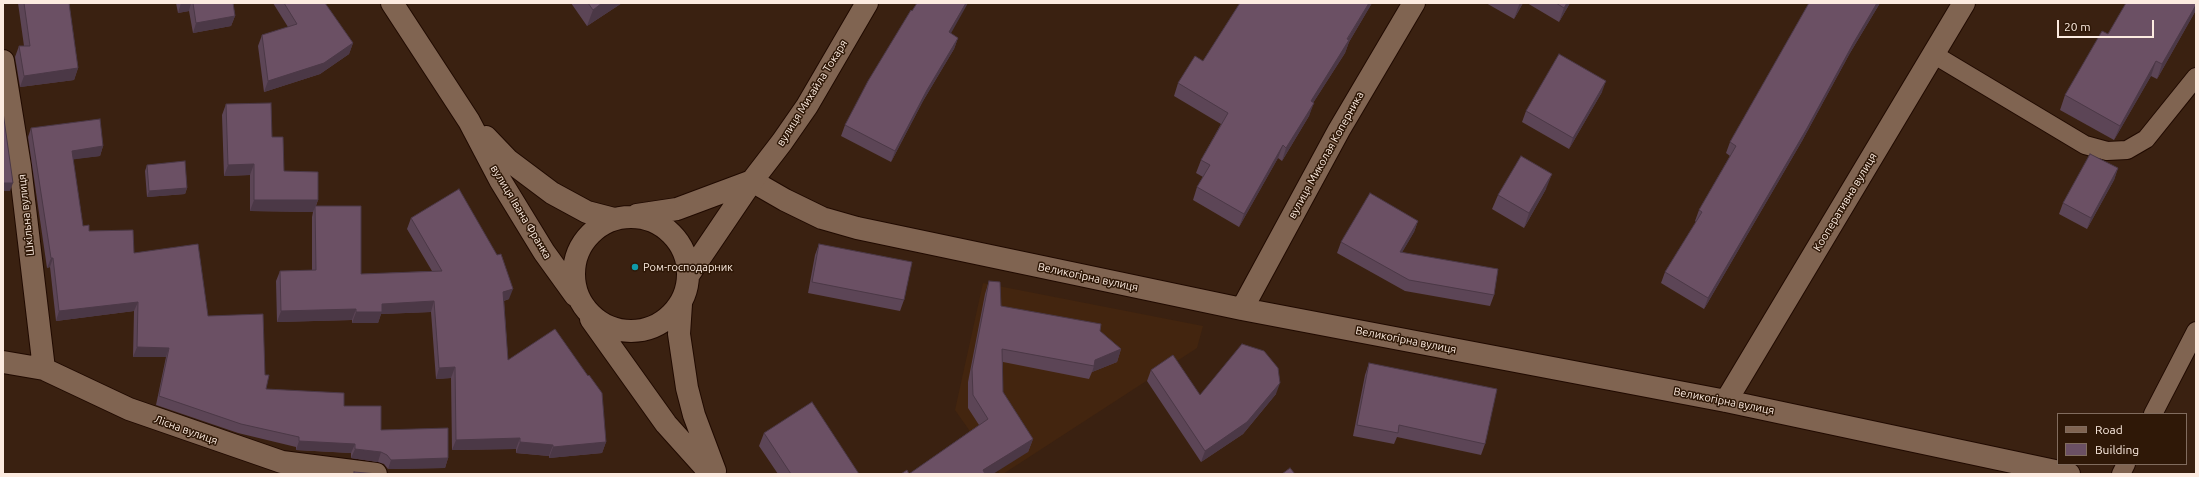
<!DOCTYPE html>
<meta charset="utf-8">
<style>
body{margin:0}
#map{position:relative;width:2199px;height:477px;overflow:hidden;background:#3a2111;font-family:Ubuntu,sans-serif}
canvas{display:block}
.frame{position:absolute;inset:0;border:4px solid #fcebe0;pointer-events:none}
.legend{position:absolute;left:2057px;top:413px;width:130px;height:52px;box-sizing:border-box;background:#2f1807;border:1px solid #816c5e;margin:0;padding:5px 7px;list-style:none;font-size:12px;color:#fcebe0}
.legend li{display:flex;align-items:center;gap:8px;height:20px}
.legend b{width:20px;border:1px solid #816c5e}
.scale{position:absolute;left:2057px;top:20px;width:97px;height:18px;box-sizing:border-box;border:2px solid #fcebe0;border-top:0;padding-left:5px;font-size:12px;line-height:14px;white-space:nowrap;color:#fcebe0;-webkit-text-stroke:3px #2f1807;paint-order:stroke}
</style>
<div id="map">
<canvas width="2199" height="477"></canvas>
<div class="frame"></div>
<ul class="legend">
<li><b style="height:5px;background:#806451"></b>Road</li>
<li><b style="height:11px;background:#6b5064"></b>Building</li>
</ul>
<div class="scale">20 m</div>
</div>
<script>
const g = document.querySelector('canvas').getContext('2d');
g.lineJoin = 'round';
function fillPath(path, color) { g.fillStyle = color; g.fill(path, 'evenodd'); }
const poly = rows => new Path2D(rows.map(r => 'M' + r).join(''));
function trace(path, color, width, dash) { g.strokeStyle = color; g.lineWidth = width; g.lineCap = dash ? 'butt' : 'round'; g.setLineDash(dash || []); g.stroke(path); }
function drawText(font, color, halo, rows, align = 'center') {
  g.font = font + ' Ubuntu,sans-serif'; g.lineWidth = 3; g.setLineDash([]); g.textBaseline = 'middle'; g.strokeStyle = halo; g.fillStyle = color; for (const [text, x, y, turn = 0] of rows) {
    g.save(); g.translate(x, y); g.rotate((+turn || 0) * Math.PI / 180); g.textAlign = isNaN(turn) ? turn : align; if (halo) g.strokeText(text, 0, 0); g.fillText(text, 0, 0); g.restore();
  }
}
fillPath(poly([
 [983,283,1203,326,1197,348,1003,474,1000,474,955,410]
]), '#43250f');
const lane = poly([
 [1933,54,2085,145,2107,151,2127,150,2146,139,2196,77],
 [2153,414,2196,331],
 [2121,474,2126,464]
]);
const street = poly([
 [3,61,20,166,44,369],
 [752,181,785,200,822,218,857,228,1242,309,1726,401,2069,474],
 [1242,309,1339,130,1414,3],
 [3,362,44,369,129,409,282,462,376,474],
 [1726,401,1964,3]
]);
const secondary = poly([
 [392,3,469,121,500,180,544,252,575,295],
 [486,137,508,160,552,193,587,212,614,219],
 [637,215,677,209,752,181],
 '574 274a57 57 0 1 1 114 0a57 57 0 1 1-114 0Z',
 [689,274,752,181,782,142,807,106,867,3],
 [681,304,679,334,687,388,694,415,715,471],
 [591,319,666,424,711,474]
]);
trace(lane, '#200a00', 20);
trace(street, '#200a00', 24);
trace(secondary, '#200a00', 24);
trace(lane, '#806451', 18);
trace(street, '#806451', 22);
trace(secondary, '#806451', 22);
fillPath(poly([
 [18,3,69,3,78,68,74,80,20,87,15,57,19,46,24,46],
 [176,3,233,3,235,16,231,26,193,33,189,11,178,13],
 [273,3,325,3,353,43,349,54,320,74,264,92,258,46,262,35,288,27],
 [571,3,622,3,587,26],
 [1240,3,1372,3,1349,42,1345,53,1313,103,1309,116,1282,161,1278,158,1239,227,1193,200,1197,187,1203,177,1196,173,1201,160,1221,124,1174,96,1178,83,1203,61],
 [1486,3,1523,3,1514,19],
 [1527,3,1570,3,1559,22],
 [1809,3,1880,3,1850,53,1802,141,1704,309,1661,283,1665,272,1696,222,1695,221,1699,210,1730,156,1726,153,1730,142],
 [2196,3,2196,10,2157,79,2151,76,2114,140,2060,110,2065,95,2108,34],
 [912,11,958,38,954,49,923,101,891,162,841,136,845,125],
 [1602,92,1569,149,1522,122,1526,111],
 [226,104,272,137,284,171,318,200,316,206,361,274,432,271,407,229,411,218,509,299,504,301,508,360,606,442,602,453,549,458,549,456,516,453,516,449,452,450,451,378,436,379,431,312,381,314,378,323,352,323,352,320,277,322,276,281,280,271,312,270,312,217,313,212,250,211,250,175,224,176,222,115],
 [31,128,103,146,100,156,73,159,83,226,89,231,134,253,208,316,266,389,344,406,381,430,448,458,445,468,388,469,384,464,378,462,351,458,351,453,296,450,296,447,238,433,156,405,166,357,133,357,134,311,56,321,50,267,47,268,28,137],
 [147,165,187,188,185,194,147,197,145,171],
 [2118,168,2114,180,2087,229,2059,214,2063,203],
 [1546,189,1524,228,1492,209,1498,195],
 [1418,221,1414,232,1402,252,1494,295,1490,306,1405,291,1337,253,1341,242],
 [819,244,904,300,900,311,808,293,815,255],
 [989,281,1001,306,1100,331,1121,349,1117,362,1092,372,1089,379,1003,362,1003,392,1033,439,1028,452,909,474,979,425,968,408,968,382,985,294],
 [1369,363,1485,444,1481,455,1397,437,1394,444,1353,436,1365,375],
 [1151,370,1200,395,1276,394,1243,434,1201,462,1147,381],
 [764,433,859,474,778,474,759,446]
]), '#5c4556');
fillPath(poly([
 [181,3,191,3,189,11,178,13],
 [602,3,622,3,587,26,593,10],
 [966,3,968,3,945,44,949,32],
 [1369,3,1372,3,1349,42,1345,53,1306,114,1311,101],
 [1520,3,1523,3,1514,19,1519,5],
 [1567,3,1570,3,1559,22,1564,8],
 [1877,3,1880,3,1850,53,1802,141,1704,309,1708,298,1854,42],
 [2196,5,2196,10,2157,79,2162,64],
 [235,16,231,26,193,33,196,23],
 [958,38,954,49,923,101,891,162,895,151,927,90],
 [353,43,349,54,320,74,264,92,268,81],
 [2156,61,2151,76,2114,140,2120,126],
 [78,68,74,80,20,87,24,76],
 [1606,81,1602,92,1569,149,1573,138],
 [1314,103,1309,116,1282,161,1286,148],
 [1283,145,1278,158,1239,227,1244,214],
 [103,146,100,156,69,160,72,151],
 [254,164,250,175,224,176,228,165],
 [2118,168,2114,180,2087,229,2091,218],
 [1552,174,1546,189,1524,228,1529,213],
 [3,183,13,183,10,191,3,191],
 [187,188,185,194,147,197,149,191],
 [254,200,318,200,313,212,250,211],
 [1418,221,1414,232,1396,263,1400,252],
 [51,258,53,258,50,267,47,268],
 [513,289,509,299,499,302,503,292],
 [434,301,431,312,381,314,378,323,352,323,356,312,382,304],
 [138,302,134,311,56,321,59,311],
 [356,309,352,320,277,322,281,311],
 [137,347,169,348,166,357,133,357],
 [1121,349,1117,362,1092,372,1094,366,1095,360],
 [455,367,451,378,436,379,439,368],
 [1280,383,1276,394,1243,434,1201,462,1205,451],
 [520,438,516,449,452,450,456,440],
 [1033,439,1028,452,993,474,982,474,983,470],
 [299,441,355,444,351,453,296,450],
 [520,442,553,445,549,456,516,453],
 [606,442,602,453,549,458,553,447],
 [355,449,381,452,378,462,351,458],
 [448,458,445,468,388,469,391,460]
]), '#4b3846');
const building = poly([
 [24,3,69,3,78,68,24,76,19,46,30,46,24,3],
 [193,3,233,3,235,16,196,23,193,3],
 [284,3,325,3,353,43,324,63,268,81,262,35,297,24,284,3],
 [588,3,602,3,593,10,588,3],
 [917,3,966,3,949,32,958,38,927,90,895,151,845,125,868,81,911,10,912,11,917,3],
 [1240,3,1369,3,1347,39,1349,40,1311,101,1314,103,1286,148,1283,145,1244,214,1197,187,1210,165,1201,160,1228,113,1178,83,1195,56,1203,61,1240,3],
 [1556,3,1567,3,1564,8,1556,3],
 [1809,3,1877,3,1854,42,1806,130,1708,298,1665,272,1702,212,1699,210,1736,146,1730,142,1809,3],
 [2126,3,2196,3,2196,5,2162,64,2156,61,2120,126,2065,95,2102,31,2108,34,2126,3],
 [1559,54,1606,81,1573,138,1526,111,1559,54],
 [271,103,272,137,283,137,284,171,318,172,318,200,254,200,254,164,228,165,226,104,271,103],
 [3,112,13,183,3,183,3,112],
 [100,119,103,146,72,151,83,226,89,225,89,231,133,230,134,253,198,244,208,316,263,314,265,375,269,375,266,389,344,393,344,406,381,406,381,430,448,428,448,458,391,460,387,455,381,452,355,449,355,444,299,441,299,437,241,424,159,396,169,348,137,347,138,302,59,311,53,258,51,258,31,128,100,119],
 [2090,154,2118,168,2091,218,2063,203,2090,154],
 [1521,156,1552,174,1529,213,1498,195,1521,156],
 [185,161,187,188,149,191,147,165,185,161],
 [459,189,497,255,501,254,513,289,503,292,508,360,555,329,588,376,589,375,602,393,606,442,553,447,553,445,520,442,520,438,456,440,455,367,439,368,434,301,382,304,382,312,356,312,356,309,281,311,280,271,316,270,315,206,361,206,361,274,442,271,411,218,459,189],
 [1370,193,1418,221,1400,252,1498,269,1494,295,1409,280,1341,242,1370,193],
 [819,244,912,262,904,300,812,282,819,244],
 [989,281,1000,282,1001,306,1101,324,1100,331,1121,349,1095,360,1094,366,1002,349,1003,392,1033,439,983,470,985,474,901,474,907,470,909,474,988,419,973,395,972,369,989,281],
 [1242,344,1264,351,1278,368,1280,383,1247,422,1205,451,1151,370,1173,355,1200,395,1242,344],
 [1369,363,1497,389,1485,444,1399,425,1398,433,1357,425,1369,363],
 [812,402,859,474,791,474,764,433,812,402],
 [1290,468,1295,474,1282,474,1290,468],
 [354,472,378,474,354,474,354,472]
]);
fillPath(building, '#6b5064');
trace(building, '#4b3846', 1);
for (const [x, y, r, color] of [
 [635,267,4,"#0f9aa8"]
]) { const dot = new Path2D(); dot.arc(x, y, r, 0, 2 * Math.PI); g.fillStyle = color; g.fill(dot); trace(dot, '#2f1807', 1.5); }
drawText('11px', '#fcebe0', '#2f1807', [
 ["вулиця Михайла Токаря",812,93,-58],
 ["вулиця Миколая Коперника",1326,155,-61],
 ["Кооперативна вулиця",1845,202,-59],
 ["вулиця Івана Франка",521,212,59],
 ["Шкільна вулиця",26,215,-96],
 ["Великогірна вулиця",1088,277,12],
 ["Великогірна вулиця",1406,340,11],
 ["Великогірна вулиця",1724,401,11],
 ["Лісна вулиця",186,430,20]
]);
drawText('11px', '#fcebe0', '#2f1807', [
 ["Ром-господарник",643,267]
], 'left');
</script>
